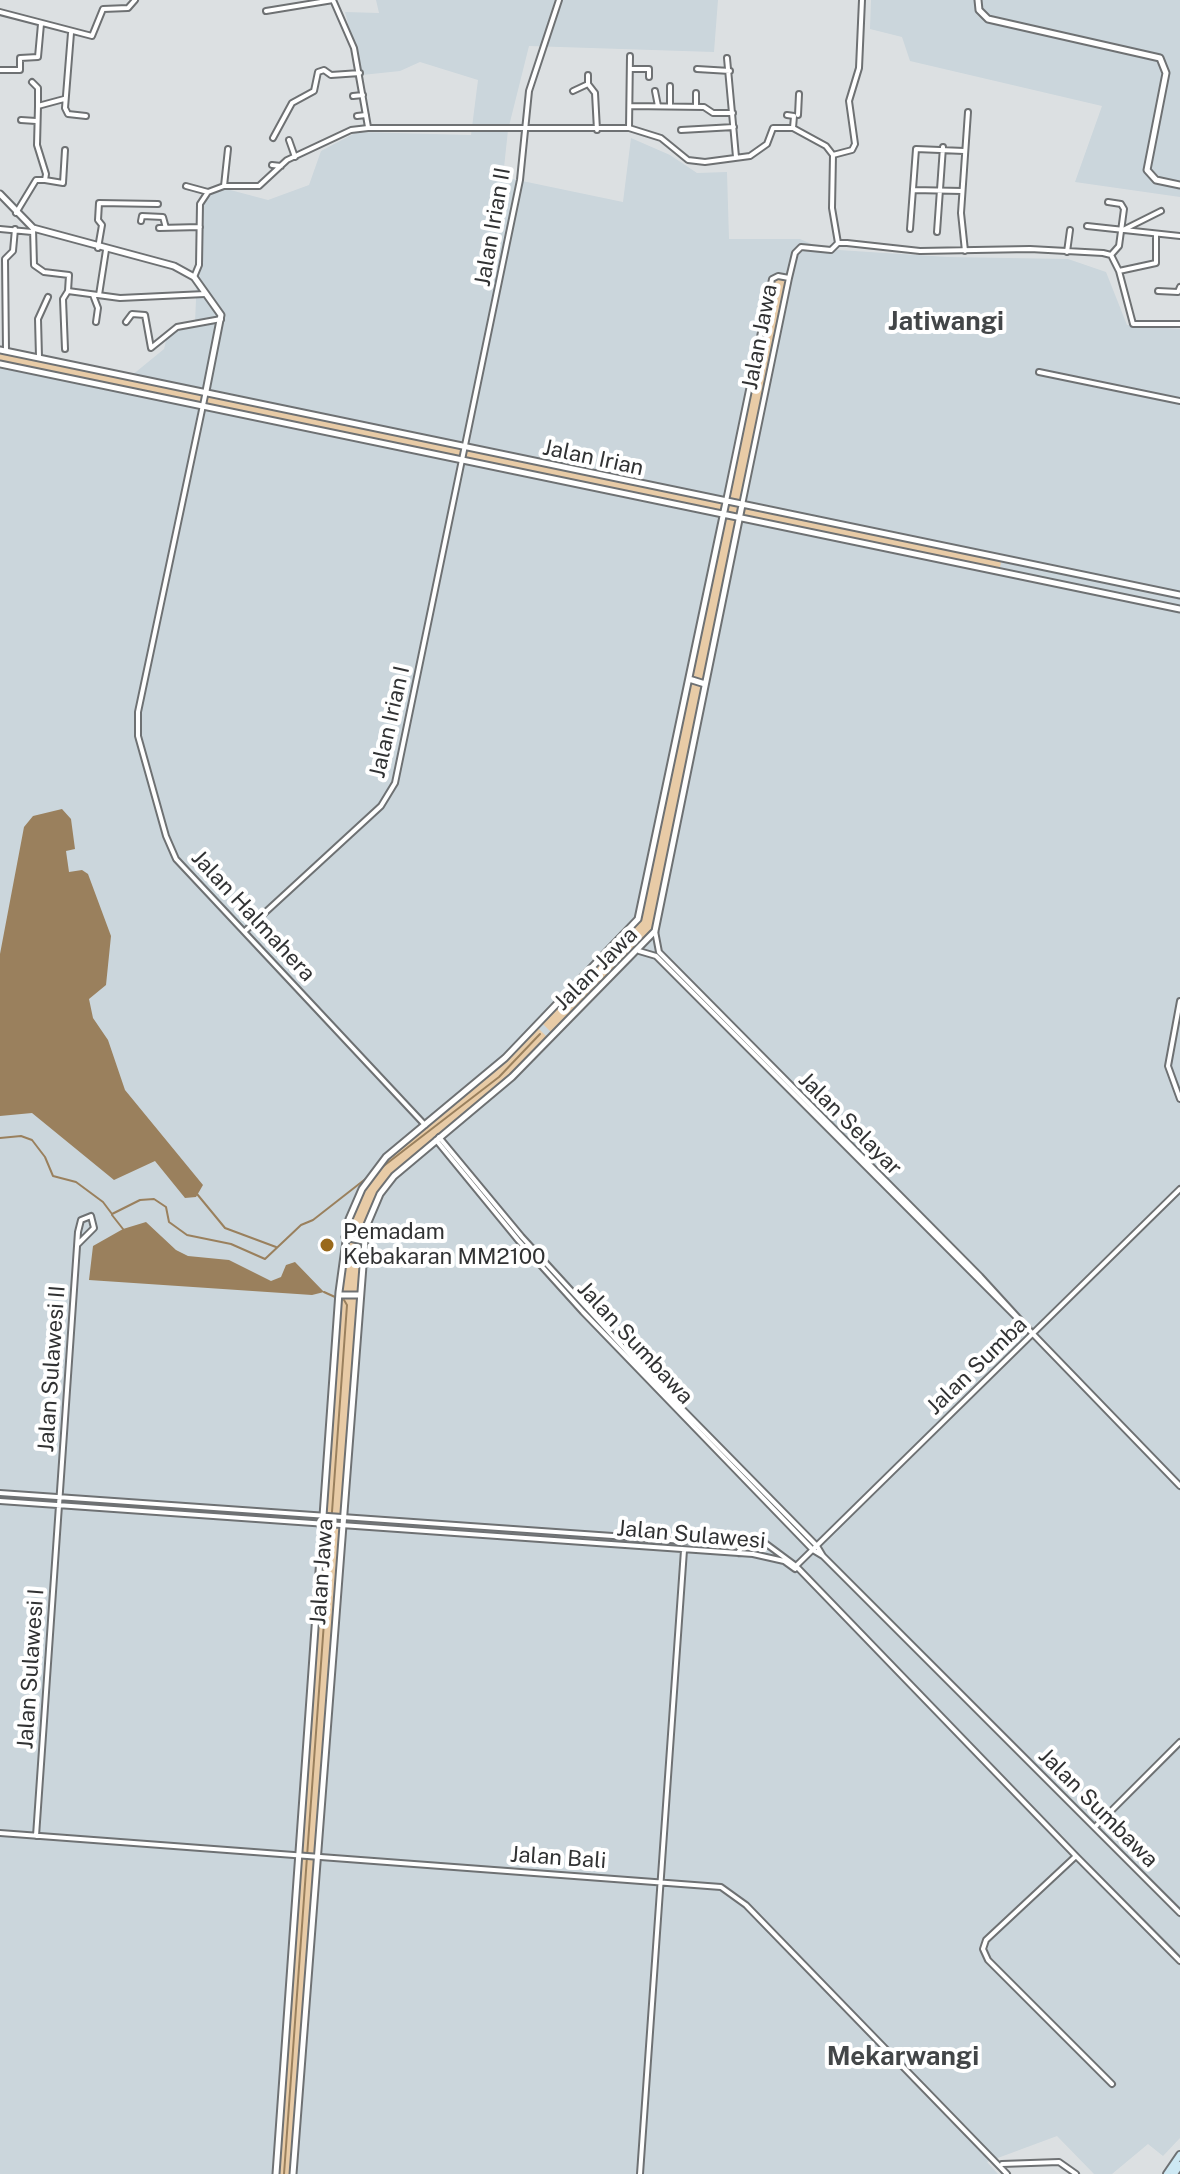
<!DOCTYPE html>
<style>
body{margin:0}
canvas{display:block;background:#dce0e2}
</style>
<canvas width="1180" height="2174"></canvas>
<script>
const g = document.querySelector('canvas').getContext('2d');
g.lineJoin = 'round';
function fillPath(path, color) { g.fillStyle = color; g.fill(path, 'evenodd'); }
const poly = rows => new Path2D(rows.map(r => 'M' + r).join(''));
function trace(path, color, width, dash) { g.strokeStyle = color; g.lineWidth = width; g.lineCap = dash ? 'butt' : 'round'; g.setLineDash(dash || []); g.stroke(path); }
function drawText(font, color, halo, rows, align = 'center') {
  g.font = font + ' "Public Sans",sans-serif'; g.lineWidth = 8; g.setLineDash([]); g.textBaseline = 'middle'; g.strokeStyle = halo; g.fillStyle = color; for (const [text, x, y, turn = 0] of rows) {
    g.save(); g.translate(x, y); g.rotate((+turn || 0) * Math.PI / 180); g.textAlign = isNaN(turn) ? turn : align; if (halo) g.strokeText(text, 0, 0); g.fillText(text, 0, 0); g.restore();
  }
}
fillPath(poly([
 [376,0,718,0,714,52,529,46,508,130,503,177,623,202,631,138,670,155,697,173,727,172,729,239,800,239,823,249,947,257,1068,259,1106,272,1127,325,1180,329,1180,2138,1163,2156,1148,2144,1112,2174,1094,2174,1057,2136,987,2162,998,2174,0,2174,0,348,131,376,164,349,169,329,195,323,200,206,219,187,268,200,309,185,321,151,357,132,471,135,478,80,420,62,400,71,362,75,345,12,379,13],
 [871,0,1180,0,1180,197,1075,182,1102,106,910,61,902,37,870,29]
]), '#cbd6dc');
fillPath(poly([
 [774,276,789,278,743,505,1002,558,999,572,740,519,651,937,554,1035,541,1022,637,919,723,515,0,364,0,350,726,501],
 [536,1026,549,1039,491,1095,404,1165,380,1194,361,1254,342,1516,323,1515,345,1237,362,1189,386,1157,505,1058],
 [322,1524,341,1526,293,2174,276,2174]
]), '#e8cba6');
fillPath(poly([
 [62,809,71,819,75,849,66,851,69,872,82,870,88,874,111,936,106,985,89,999,93,1018,108,1040,125,1090,203,1185,196,1197,185,1198,155,1161,114,1180,32,1113,0,1116,0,954,24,827,33,816],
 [146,1222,176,1250,188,1256,229,1260,271,1281,281,1277,286,1265,295,1262,324,1292,312,1295,89,1280,93,1246,123,1229]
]), '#9a805d');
trace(poly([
 [0,1138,21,1136,32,1140,45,1157,53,1176,76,1182,103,1202,112,1214,140,1200,154,1199,166,1207,169,1222,187,1235,231,1244,265,1259,301,1225,313,1220,368,1177],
 [381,1168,499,1077,540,1034],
 [197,1194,225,1228,276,1247],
 [112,1215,123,1229],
 [324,1292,335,1297],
 [284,2174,347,1305,344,1300]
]), '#9a805d', 2);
const minor = poly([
 [333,0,354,48,368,127],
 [266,11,333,0],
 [0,12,92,36,103,9,128,8,135,0],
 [71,33,65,108,68,114,86,116],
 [727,58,736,157],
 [630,69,649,69,649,77],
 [697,69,730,71],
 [0,70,20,70,20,58,38,57,41,24],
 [588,75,588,84,595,93,597,130],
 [32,82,38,88,38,106],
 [573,91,588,84],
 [655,91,658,106],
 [696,93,696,107],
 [353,96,363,95],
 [630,106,704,107,713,113,733,113],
 [670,106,670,86],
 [787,115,794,116,793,128],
 [798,115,799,94],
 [357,116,366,115],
 [21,120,36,121],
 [629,128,630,56],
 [681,130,734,127],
 [273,138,292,103,314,91,318,72,324,70,331,75,360,73],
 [289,140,295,157],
 [833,155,852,150,855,144,849,101,859,68,862,0],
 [272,165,281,166],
 [45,180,63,183,65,150],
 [186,186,208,192],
 [224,186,228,149],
 [913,190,962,191],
 [1108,202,1121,204,1124,209,1119,246,1111,255],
 [16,213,36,180,45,180,46,174,37,145,38,106,64,99],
 [141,221,142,216,163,217,166,228],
 [1087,226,1180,236],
 [33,228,34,265,44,272,69,275,68,291,120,298,205,294],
 [159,228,200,227],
 [0,229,32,232],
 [910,229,916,149,964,151],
 [1125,229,1161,211],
 [937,232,943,147],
 [98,248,102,225,98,220,99,203,158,204],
 [965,251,961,213,968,112],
 [1067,252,1070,230],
 [1119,271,1156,263,1156,235],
 [194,277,199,265,200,204,208,192,224,186,259,186,287,160,351,130,368,128,629,128,661,138,688,160,705,162,750,156,767,144,773,128,793,128,826,146,833,155,832,208,838,243],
 [1158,291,1178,292,1180,287],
 [93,295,98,308,96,322],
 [99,295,106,250],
 [126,322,132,314,145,315,151,348,177,327,221,319],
 [65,349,63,299,68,291],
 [6,351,5,259,13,251,15,229],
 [39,357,38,319,48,297],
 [1039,372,1180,401],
 [206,391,138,712,138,736,166,836,176,859,425,1125],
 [726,501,772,279,778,276,789,278],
 [742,505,789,278,795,253,801,247,831,250,838,243,847,243,920,251,1030,249,1103,253,1111,255,1119,271,1133,324,1180,324],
 [245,931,381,806,395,783,520,180,529,91,559,0],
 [639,951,656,956,1033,1334,980,1276,659,952,655,931],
 [1180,1001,1168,1066,1180,1099],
 [439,1137,522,1237,644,1370,817,1546,823,1556,1180,1913],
 [436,1140,518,1240,583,1312,813,1550,823,1556],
 [1033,1334,1180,1486],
 [0,1493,684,1541,722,1535,761,1540,796,1566,1076,1856,986,1940,983,1949,988,1960,1112,2084],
 [0,1501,753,1554,784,1561,795,1569],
 [738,1553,743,1545,739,1536],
 [796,1566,1180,1189],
 [1095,1827,1180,1742],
 [0,1833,721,1887,746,1905,1007,2174],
 [36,1836,78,1232,81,1220,91,1216,94,1228,78,1244],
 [1076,1856,1180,1961],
 [1002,2164,1059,2162,1076,2174],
 [640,2174,684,1550]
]);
const tertiary = poly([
 [978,0,979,10,988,19,1160,58,1166,73,1147,170,1156,180,1180,185],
 [0,194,33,228,174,266,194,277,221,315,206,391],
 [0,350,1180,595],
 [0,364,1180,609],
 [689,679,705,684],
 [345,1237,363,1241],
 [340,1295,358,1295],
 [276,2174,339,1292,349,1219,362,1189,386,1157,505,1058,638,919,726,502],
 [293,2174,366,1227,380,1194,394,1176,512,1077,655,931,742,505]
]);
const secondary = poly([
 [1167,2174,1180,2155],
 [1174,2174,1180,2165]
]);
trace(minor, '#6e7173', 8);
trace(tertiary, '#6e7173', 9);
trace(secondary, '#6e7173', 10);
trace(minor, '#fff', 4);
trace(tertiary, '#fff', 5);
trace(secondary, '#cde8f3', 6);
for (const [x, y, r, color] of [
 [327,1245,8,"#99691b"]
]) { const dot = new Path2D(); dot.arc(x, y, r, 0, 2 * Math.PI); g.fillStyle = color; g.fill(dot); trace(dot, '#fff', 3); }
drawText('22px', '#313233', '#fff', [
 ["Jalan Irian II",493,227,-80],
 ["Jalan Jawa",760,337,-79],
 ["Jalan Irian",593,458,12],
 ["Jalan Irian I",390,722,-77],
 ["Jalan Halmahera",253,916,47],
 ["Jalan Jawa",596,969,-45],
 ["Jalan Selayar",850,1124,45],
 ["Jalan Sumbawa",635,1343,47],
 ["Jalan Sumba",977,1366,-44],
 ["Jalan Sulawesi II",52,1369,-86],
 ["Jalan Sulawesi",691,1535,5],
 ["Jalan Jawa",322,1572,-86],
 ["Jalan Sulawesi I",31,1669,-86],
 ["Jalan Sumbawa",1098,1808,45],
 ["Jalan Bali",558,1858,4]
]);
drawText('22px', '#313233', '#fff', [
 ["Pemadam",343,1232],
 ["Kebakaran MM2100",343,1257]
], 'left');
drawText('bold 26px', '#434648', '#fff', [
 ["Jatiwangi",946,322],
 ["Mekarwangi",903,2057]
]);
</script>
